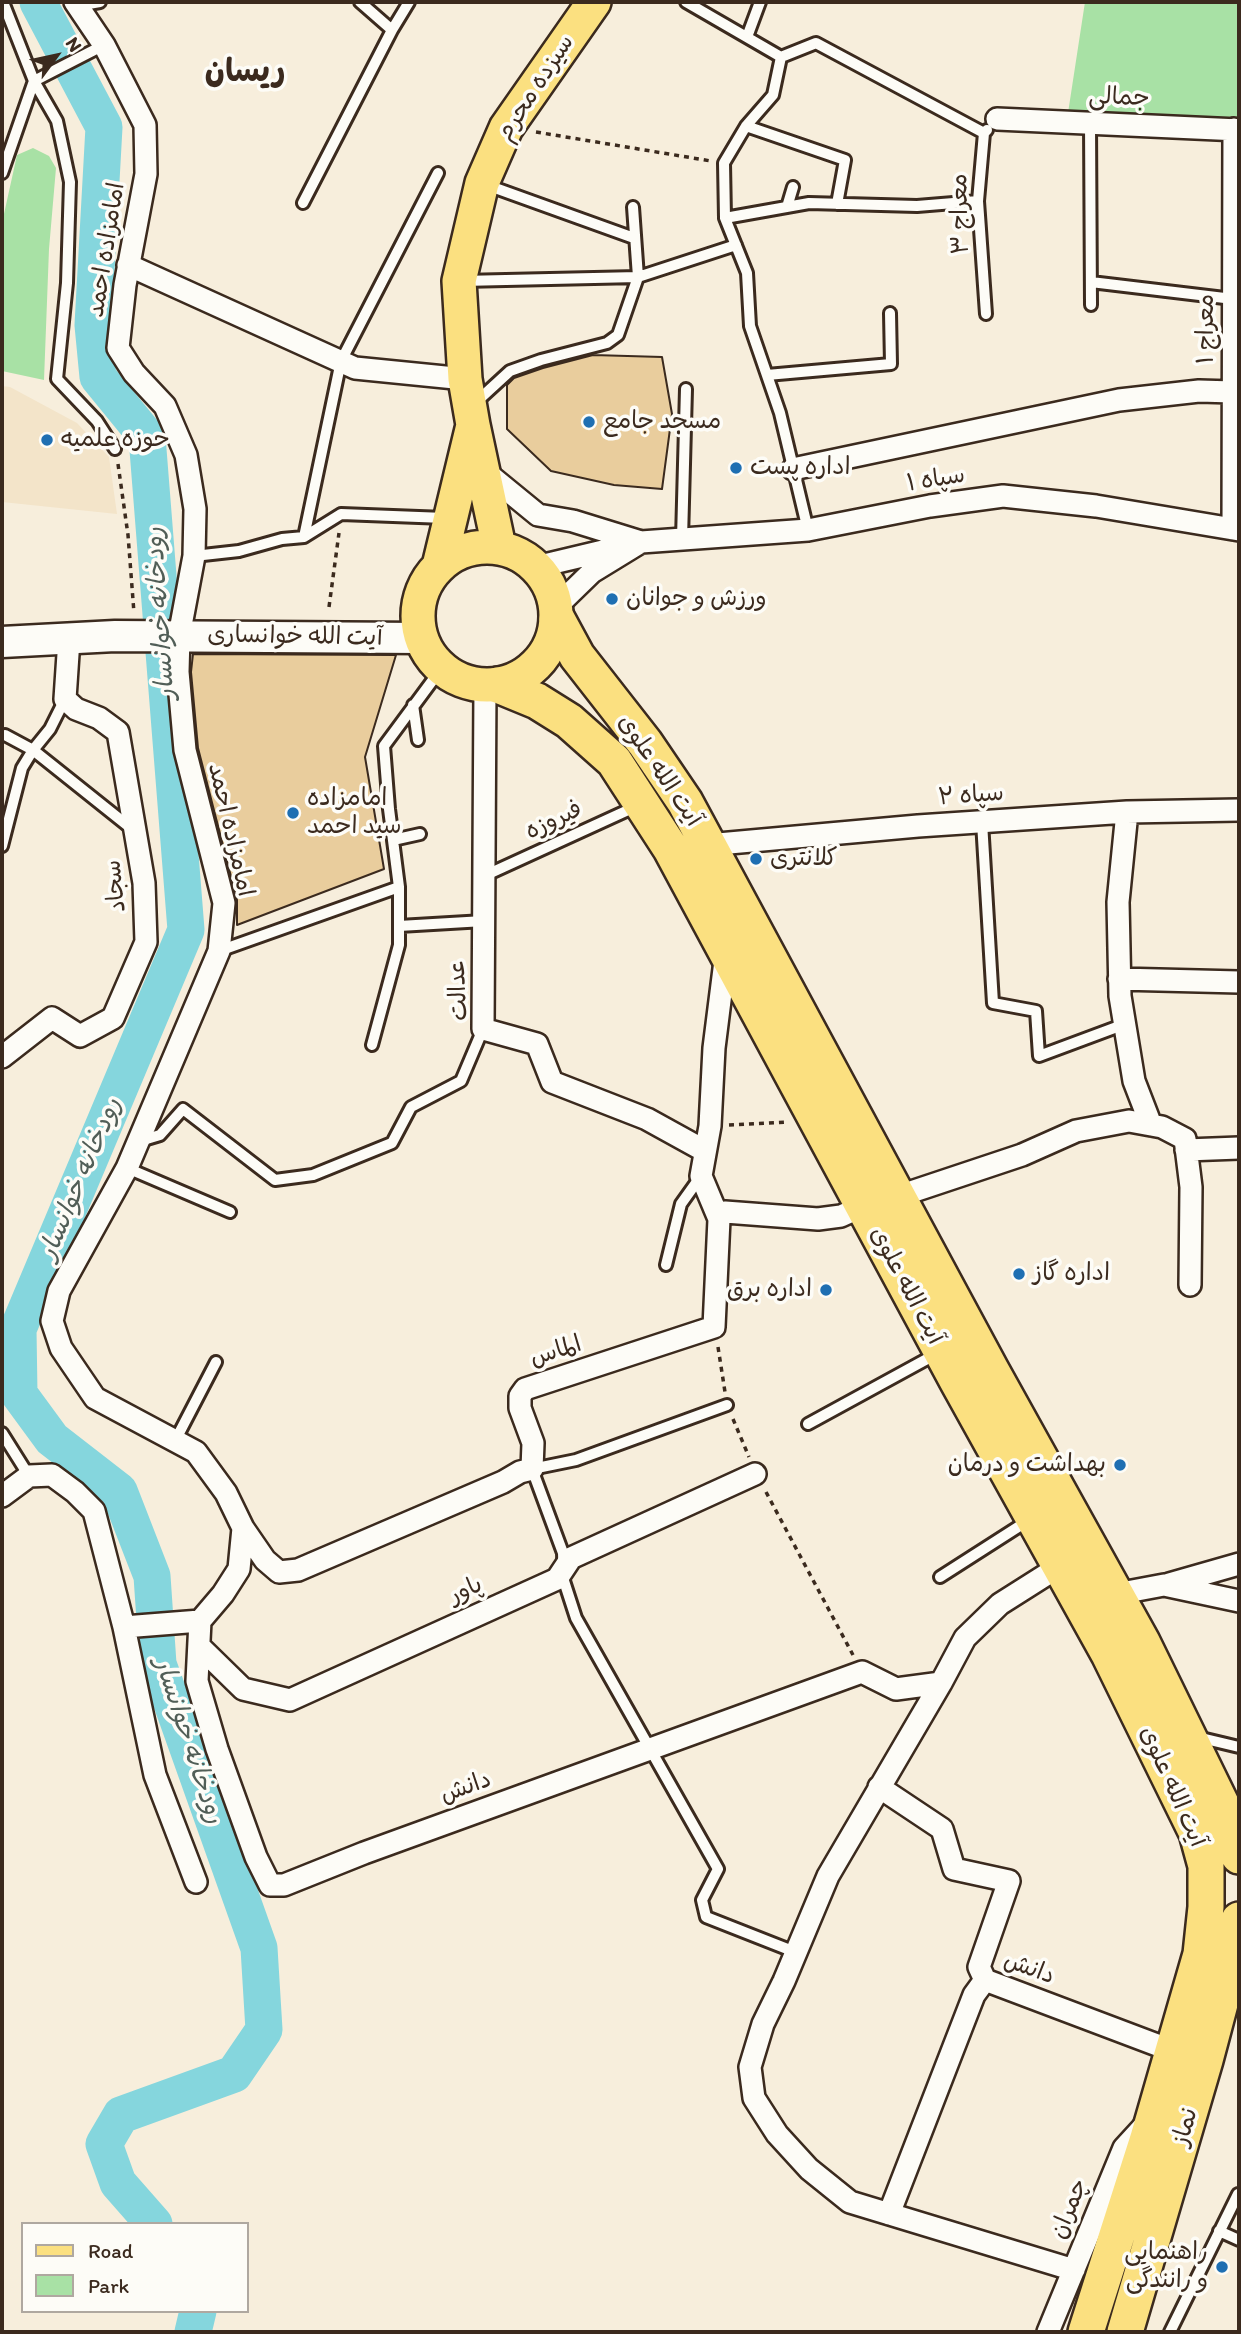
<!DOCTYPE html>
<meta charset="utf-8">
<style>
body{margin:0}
#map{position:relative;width:1241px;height:2334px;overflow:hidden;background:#f7eedc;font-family:Itim,sans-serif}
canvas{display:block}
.frame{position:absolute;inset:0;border:4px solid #3b2a1e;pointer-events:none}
.legend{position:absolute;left:21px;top:2222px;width:228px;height:91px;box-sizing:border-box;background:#fdfcf7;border:2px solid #afa8a0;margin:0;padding:9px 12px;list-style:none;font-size:21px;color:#3b2a1e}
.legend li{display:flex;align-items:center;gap:14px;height:35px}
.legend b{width:35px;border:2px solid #afa8a0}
.north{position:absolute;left:21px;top:21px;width:70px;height:70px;-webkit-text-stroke:5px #fdfcf7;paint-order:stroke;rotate:57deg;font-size:19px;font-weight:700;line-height:28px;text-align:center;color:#3b2a1e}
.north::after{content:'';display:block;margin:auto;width:24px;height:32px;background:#3b2a1e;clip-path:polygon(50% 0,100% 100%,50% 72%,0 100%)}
</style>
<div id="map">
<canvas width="1241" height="2334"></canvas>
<div class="frame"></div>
<ul class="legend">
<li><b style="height:9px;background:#fbe080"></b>Road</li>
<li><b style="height:19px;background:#a8e1a5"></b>Park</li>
</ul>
<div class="north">N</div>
</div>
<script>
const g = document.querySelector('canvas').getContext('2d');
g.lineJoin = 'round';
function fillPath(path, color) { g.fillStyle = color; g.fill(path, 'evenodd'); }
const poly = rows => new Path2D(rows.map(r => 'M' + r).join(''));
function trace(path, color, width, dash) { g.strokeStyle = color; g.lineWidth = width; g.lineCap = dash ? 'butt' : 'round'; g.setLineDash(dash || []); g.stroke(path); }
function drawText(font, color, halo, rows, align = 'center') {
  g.font = font + ' Itim,"Playpen Sans Arabic",sans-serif'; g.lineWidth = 7; g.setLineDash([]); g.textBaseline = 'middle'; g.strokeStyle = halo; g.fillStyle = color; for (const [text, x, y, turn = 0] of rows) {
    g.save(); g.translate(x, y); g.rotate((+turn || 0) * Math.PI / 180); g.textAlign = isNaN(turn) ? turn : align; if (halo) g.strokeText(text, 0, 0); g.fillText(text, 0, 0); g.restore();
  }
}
fillPath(poly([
 [2,386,10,387,77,423,109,457,117,514,2,502]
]), '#f3e4c9');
fillPath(poly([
 [1085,2,1239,2,1239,126,1068,113],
 [33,148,49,156,56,168,49,249,44,380,2,371,2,223,17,155]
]), '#a8e1a5');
trace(poly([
 [38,2,104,127,93,325,98,377,147,437,186,930,18,1329,19,1394,52,1439,119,1491,152,1576,158,1664,259,1948,264,2030,234,2074,121,2115,104,2144,118,2183,154,2224],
 [193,2332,198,2311]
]), '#85d6dd', 37);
const building = poly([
 [593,355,662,357,672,414,662,489,614,485,551,471,507,429,507,385,514,378,543,368,593,355],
 [193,654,396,655,365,757,384,869,237,925,237,900,198,748,191,672,193,654]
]);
fillPath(building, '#e9cd9d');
trace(building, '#3b2a1e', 2);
const service = poly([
 [3,2,34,81,57,121,70,182,67,283,57,379,97,421,115,449],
 [360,2,392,30],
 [686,2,781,57],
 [77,6,100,2],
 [747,37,760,2],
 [1090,123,1091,305],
 [746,126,845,160,837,204],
 [2,173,34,81,104,45],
 [484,184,634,238],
 [303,203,392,30,409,2],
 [787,207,793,187],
 [725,218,809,203,917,206,978,201],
 [462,281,638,277,736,245],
 [1091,282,1233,299],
 [986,314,978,201,984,133,987,130],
 [767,375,891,364,890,313],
 [474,404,510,371,541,360,607,343,618,335,638,277,633,207],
 [808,530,780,413,750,326,747,273,725,218,724,163,746,126,773,95,781,57,816,43,984,133],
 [304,537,341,361,438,173],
 [682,539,686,389],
 [194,556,239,551,282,539,304,537,341,514,445,518],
 [413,705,418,740],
 [5,735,33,750,132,829],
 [982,822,993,1003,1036,1011,1039,1056,1125,1024],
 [393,840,420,834],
 [2,846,22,768,33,750,50,729,65,699],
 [484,876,637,806],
 [399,926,484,921],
 [219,951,399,887],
 [372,1045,399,945,399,887,389,809,384,746,441,669],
 [140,1141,160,1135,183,1109,275,1180,313,1175,392,1143,411,1107,461,1081,483,1029],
 [127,1168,230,1212],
 [666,1265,681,1204,701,1176],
 [727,1405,576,1460,532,1469,563,1553,564,1581,576,1618,718,1869,702,1900,706,1917,795,1952],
 [808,1424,938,1353],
 [2,1433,29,1476],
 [175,1441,216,1362],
 [940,1577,1029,1520],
 [1197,1737,1239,1747],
 [1219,2231,1239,2240],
 [1170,2332,1238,2194]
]);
const minor = poly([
 [75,2,104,45,145,125,146,174,125,285,118,348,134,373,165,406,186,455,195,509,194,556,179,636,178,672,185,750,224,903,219,951,127,1168,59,1291,52,1321,61,1348,95,1398,196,1452,226,1493,243,1528,239,1569,223,1594,200,1621],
 [997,119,1239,130],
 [128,265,355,368,465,379],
 [793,469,1119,400,1199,391,1233,392],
 [483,470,538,515,573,521,641,542,808,530,930,506,1003,496,1096,506,1239,530],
 [1233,529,1234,129],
 [536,567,641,542,592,572,556,607],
 [485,686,483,1029,537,1044,552,1082,647,1119,705,1151],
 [1127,812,1118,902,1120,996,1134,1081,1151,1125],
 [707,845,918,826,1127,812,1239,810],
 [1119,979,1239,982],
 [2,1057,52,1018,80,1036,113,1018,146,942,144,883,118,732,99,718,76,709,65,699,69,639],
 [1186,1150,1239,1148],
 [899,1196,1022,1155,1076,1131,1129,1121,1162,1127,1185,1139,1191,1187,1190,1285],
 [719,1219,701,1176,710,1126,714,1048,726,953],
 [2,1496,29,1476,52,1475,75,1492,94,1511,124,1627,155,1775,196,1882],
 [243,1528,265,1560,279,1572,298,1570,503,1482,520,1472,532,1469,533,1443,520,1408,520,1396,525,1389,714,1327,719,1219,725,1212,818,1219,841,1216,863,1206],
 [1060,1566,1000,1604,965,1638,941,1683,828,1876,784,1981,763,2024,750,2067,754,2098,777,2134,809,2169,850,2202,1074,2270],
 [1169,1584,1239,1564],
 [1116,1594,1164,1585,1239,1601],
 [200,1621,197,1681,217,1749,256,1857,270,1885,284,1885,364,1853,862,1672,896,1689,941,1683],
 [124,1627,200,1621],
 [199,1646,243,1689,290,1700,557,1579,571,1558,755,1474],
 [879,1787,942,1829,954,1869,1009,1881,979,1967,985,1980],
 [889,2214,974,1995,985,1980,1173,2051],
 [1048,2332,1124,2148,1146,2124]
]);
const secondary = poly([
 [2,642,115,636,421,638]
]);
const primary = poly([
 [473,425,465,379,459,281,482,183,506,128,594,2],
 '418 616a69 69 0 1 1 138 0a69 69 0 1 1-138 0Z',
 [439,566,473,425,499,547]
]);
const trunk = poly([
 [557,619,577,656,645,743,685,802,991,1370,1142,1642,1229,1820,1239,1856],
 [498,685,537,701,569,721,614,761,671,849,958,1382,1109,1654,1197,1833,1206,1866,1206,1907,1201,1954,1148,2138,1086,2332],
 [1125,2332,1205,2060,1230,1966,1239,1920]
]);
trace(service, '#3b2a1e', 16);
trace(minor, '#3b2a1e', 26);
trace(secondary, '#3b2a1e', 35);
trace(primary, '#3b2a1e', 38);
trace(trunk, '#3b2a1e', 40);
trace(poly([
 [536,132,711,161],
 [118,464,128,535,134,613],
 [329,607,339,533],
 [729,1125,788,1122],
 [718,1347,725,1392],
 [733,1419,749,1457],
 [766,1492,853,1655]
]), '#3b2a1e', 3.5, [5, 5]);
trace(service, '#fdfcf7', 10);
trace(minor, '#fdfcf7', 21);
trace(secondary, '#fdfcf7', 30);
trace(primary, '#fbe080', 33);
trace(trunk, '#fbe080', 35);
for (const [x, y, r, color] of [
 [589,422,7,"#1f6fb2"],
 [47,440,7,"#1f6fb2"],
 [736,468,7,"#1f6fb2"],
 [612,599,7,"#1f6fb2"],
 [293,813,7,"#1f6fb2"],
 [756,859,7,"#1f6fb2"],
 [1019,1274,7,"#1f6fb2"],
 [826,1290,7,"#1f6fb2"],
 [1120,1465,7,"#1f6fb2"],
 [1222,2267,7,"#1f6fb2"]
]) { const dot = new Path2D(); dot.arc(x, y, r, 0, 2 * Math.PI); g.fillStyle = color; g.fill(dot); trace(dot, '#fdfcf7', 2.5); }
drawText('24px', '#3b2a1e', '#fdfcf7', [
 ["سیزده محرم",536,88,-57],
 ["جمالی",1119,98,2],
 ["معراج ۳",961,214,-91],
 ["امامزاده احمد",107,250,-81],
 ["معراج ۱",1207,329,-90],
 ["سپاه ۱",936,480,-9],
 ["آیت الله خوانساری",295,637,1],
 ["آیت الله علوی",659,771,56],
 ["سپاه ۲",971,796,-4],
 ["فیروزه",554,821,-25],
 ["امامزاده احمد",230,830,77],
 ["سجاد",116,886,-96],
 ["عدالت",459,990,-93],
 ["آیت الله علوی",906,1286,62],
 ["الماس",556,1352,-18],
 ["پاور",466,1591,-25],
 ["آیت الله علوی",1172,1787,66],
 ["دانش",466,1788,-20],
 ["دانش",1029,1969,20],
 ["نماز",1186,2127,-74],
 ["چمران",1070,2209,-68]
]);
drawText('24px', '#3b2a1e', '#fdfcf7', [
 ["مسجد جامع",603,422],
 ["حوزه علمیه",61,440],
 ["اداره پست",750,468],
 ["ورزش و جوانان",626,599],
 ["امامزاده",307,799],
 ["سید احمد",307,827],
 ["کلانتری",770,859],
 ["اداره گاز",1033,1274],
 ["اداره برق",812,1290,"right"],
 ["بهداشت و درمان",1106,1465,"right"],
 ["راهنمایی",1208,2253,"right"],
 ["و رانندگی",1208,2281,"right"]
], 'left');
drawText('italic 26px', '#515e57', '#fdfcf7', [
 ["رودخانه خوانسار",161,613,-94],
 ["رودخانه خوانسار",81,1179,-67],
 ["رودخانه خوانسار",188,1741,72]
]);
drawText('bold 32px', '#3b2a1e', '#fdfcf7', [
 ["ریسان",245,73]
]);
</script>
